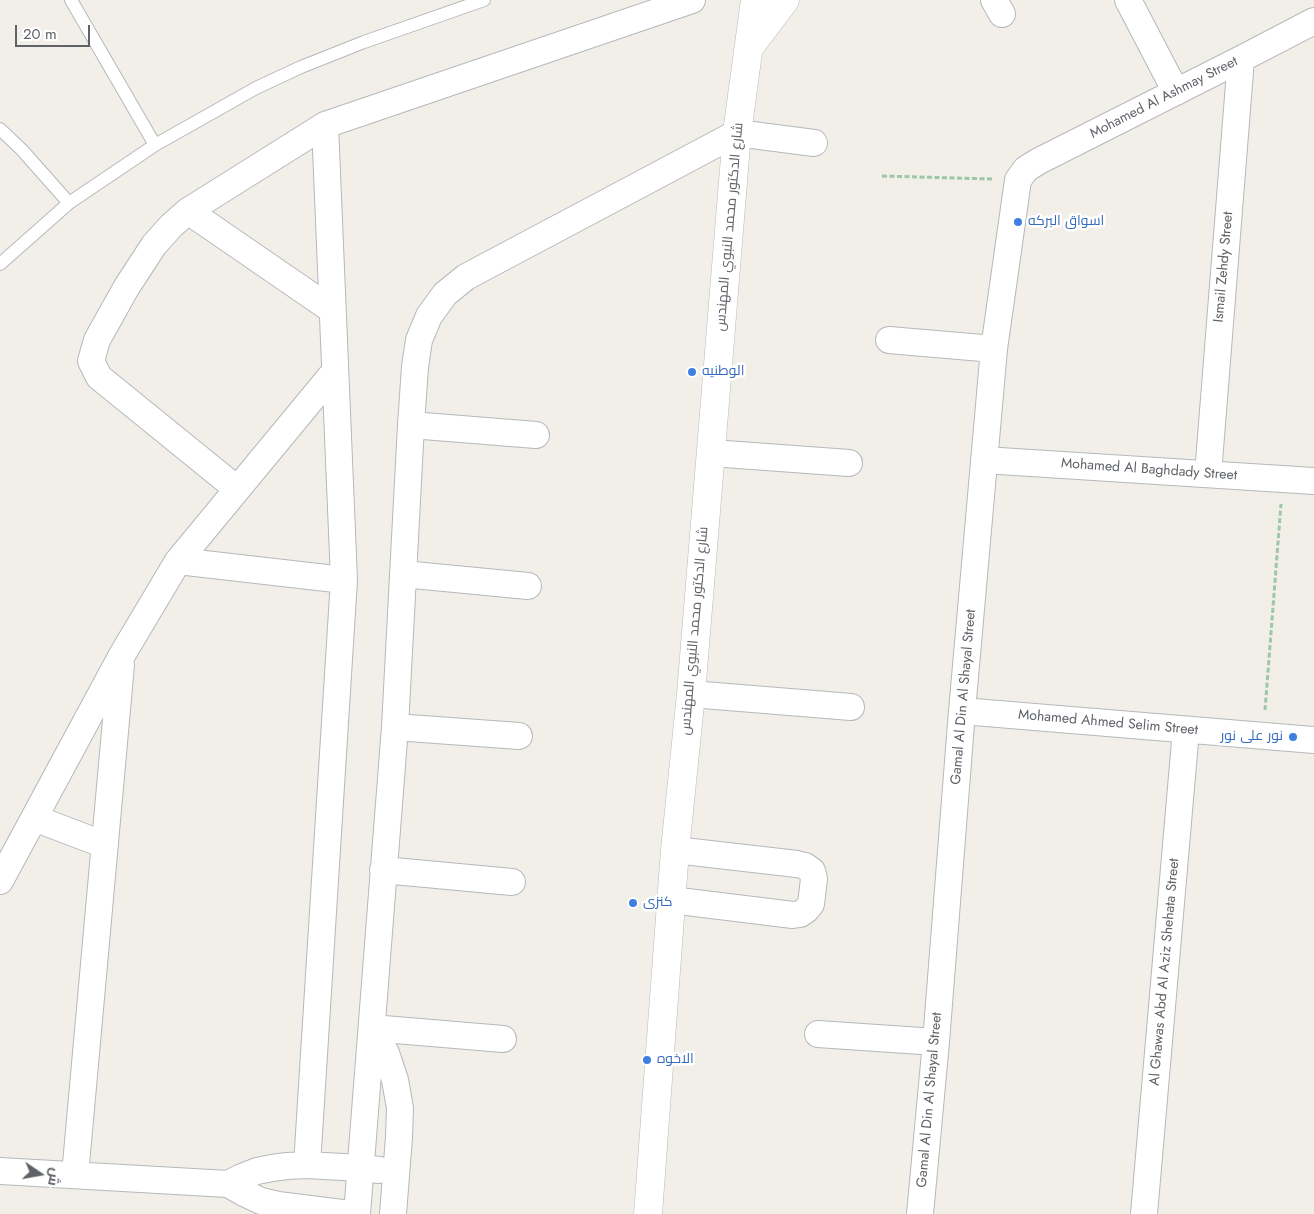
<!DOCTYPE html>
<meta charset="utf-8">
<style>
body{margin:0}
#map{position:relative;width:1314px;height:1214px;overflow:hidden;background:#f1efe8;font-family:Jost,Cairo,sans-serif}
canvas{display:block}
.north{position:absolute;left:15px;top:1149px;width:50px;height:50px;-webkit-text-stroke:4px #fff;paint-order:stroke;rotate:102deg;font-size:14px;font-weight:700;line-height:20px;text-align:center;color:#5f6368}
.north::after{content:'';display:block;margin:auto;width:18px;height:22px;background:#5f6368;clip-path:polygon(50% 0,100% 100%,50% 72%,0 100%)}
.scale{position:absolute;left:15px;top:25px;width:75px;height:22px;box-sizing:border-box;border:2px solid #5f6368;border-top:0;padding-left:6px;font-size:15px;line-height:18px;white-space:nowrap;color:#5f6368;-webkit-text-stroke:4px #fff;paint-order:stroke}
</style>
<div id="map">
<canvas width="1314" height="1214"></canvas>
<div class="north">ش</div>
<div class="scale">20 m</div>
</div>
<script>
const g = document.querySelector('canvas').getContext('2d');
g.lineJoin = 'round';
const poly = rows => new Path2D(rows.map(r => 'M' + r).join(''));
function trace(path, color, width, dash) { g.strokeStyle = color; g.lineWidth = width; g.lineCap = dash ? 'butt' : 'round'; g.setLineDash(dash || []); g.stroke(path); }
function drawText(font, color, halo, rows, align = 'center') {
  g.font = font + ' Jost,Cairo,sans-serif'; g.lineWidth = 5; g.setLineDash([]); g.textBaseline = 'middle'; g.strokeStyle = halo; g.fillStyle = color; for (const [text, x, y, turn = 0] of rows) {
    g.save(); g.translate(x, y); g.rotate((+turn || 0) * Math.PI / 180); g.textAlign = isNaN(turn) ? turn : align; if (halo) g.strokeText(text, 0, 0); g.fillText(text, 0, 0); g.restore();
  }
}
const lane = poly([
 [71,0,155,145],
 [0,129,22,150,69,203],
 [0,264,69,203,155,145,256,88,301,67,364,42,484,0]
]);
const street = poly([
 [994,0,1002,14],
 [1128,0,1176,92],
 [188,211,332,310],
 [889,340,994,349],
 [411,425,536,435],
 [711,453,849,463],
 [984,460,1314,481],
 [1208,474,1241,59],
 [237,489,99,377,91,361,97,340,126,288,154,245,171,226,188,211,325,125,692,0],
 [178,561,344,580],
 [403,574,528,586],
 [691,694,851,707],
 [962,711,1314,740],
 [395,727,519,736],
 [34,818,105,845],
 [383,870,512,882],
 [0,881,122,655,178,561,335,371],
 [671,900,793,915,800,914,806,910,811,904,814,879,812,871,805,866,797,864,675,850],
 [372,1028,386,1053,395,1080,400,1108,399,1137,393,1214],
 [372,1028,503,1039],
 [818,1034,936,1042],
 [307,1165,344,580,325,125],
 [0,1171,228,1184,244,1193,261,1201,278,1205,350,1214],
 [75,1175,121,665],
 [228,1184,242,1177,257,1171,272,1168,287,1166,307,1165,361,1168,379,1170],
 [357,1214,395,727,411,425,415,367,419,340,429,316,445,294,466,277,737,133,814,143],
 [920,1214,936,1042,962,711,994,349,1018,180,1026,169,1039,161,1241,59,1314,21],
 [1144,1214,1186,730]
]);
const secondary = poly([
 [751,45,785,0],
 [648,1214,675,850,691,694,737,133,755,0]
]);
trace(lane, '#b5b8bc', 14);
trace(street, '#b5b8bc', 28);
trace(secondary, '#b6babf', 29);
trace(poly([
 [882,176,992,179],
 [1265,710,1281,504]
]), '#9cc7a9', 3, [5, 2.5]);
trace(lane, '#fff', 12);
trace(street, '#fff', 26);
trace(secondary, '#fff', 28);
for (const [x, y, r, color] of [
 [1018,222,5,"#3f7fe0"],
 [692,372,5,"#3f7fe0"],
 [1293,737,5,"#3f7fe0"],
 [633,903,5,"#3f7fe0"],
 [647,1060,5,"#3f7fe0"]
]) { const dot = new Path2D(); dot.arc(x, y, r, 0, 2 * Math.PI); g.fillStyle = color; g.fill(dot); trace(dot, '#fff', 2); }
drawText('14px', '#5f6368', '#fff', [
 ["Mohamed Al Ashmay Street",1164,98,-27],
 ["شارع الدكتور محمد النبوي المهندس",730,227,-85],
 ["Ismail Zehdy Street",1224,267,-85],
 ["Mohamed Al Baghdady Street",1149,470,4],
 ["شارع الدكتور محمد النبوي المهندس",695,631,-85],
 ["Gamal Al Din Al Shayal Street",964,697,-85],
 ["Mohamed Ahmed Selim Street",1108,723,5],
 ["Al Ghawas Abd Al Aziz Shehata Street",1165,972,-85],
 ["Gamal Al Din Al Shayal Street",930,1100,-85]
]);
drawText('14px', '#366cbe', '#fff', [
 ["اسواق البركه",1028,222],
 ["الوطنيه",702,372],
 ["نور على نور",1283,737,"right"],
 ["كنزى",643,903],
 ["الاخوه",657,1060]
], 'left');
</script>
